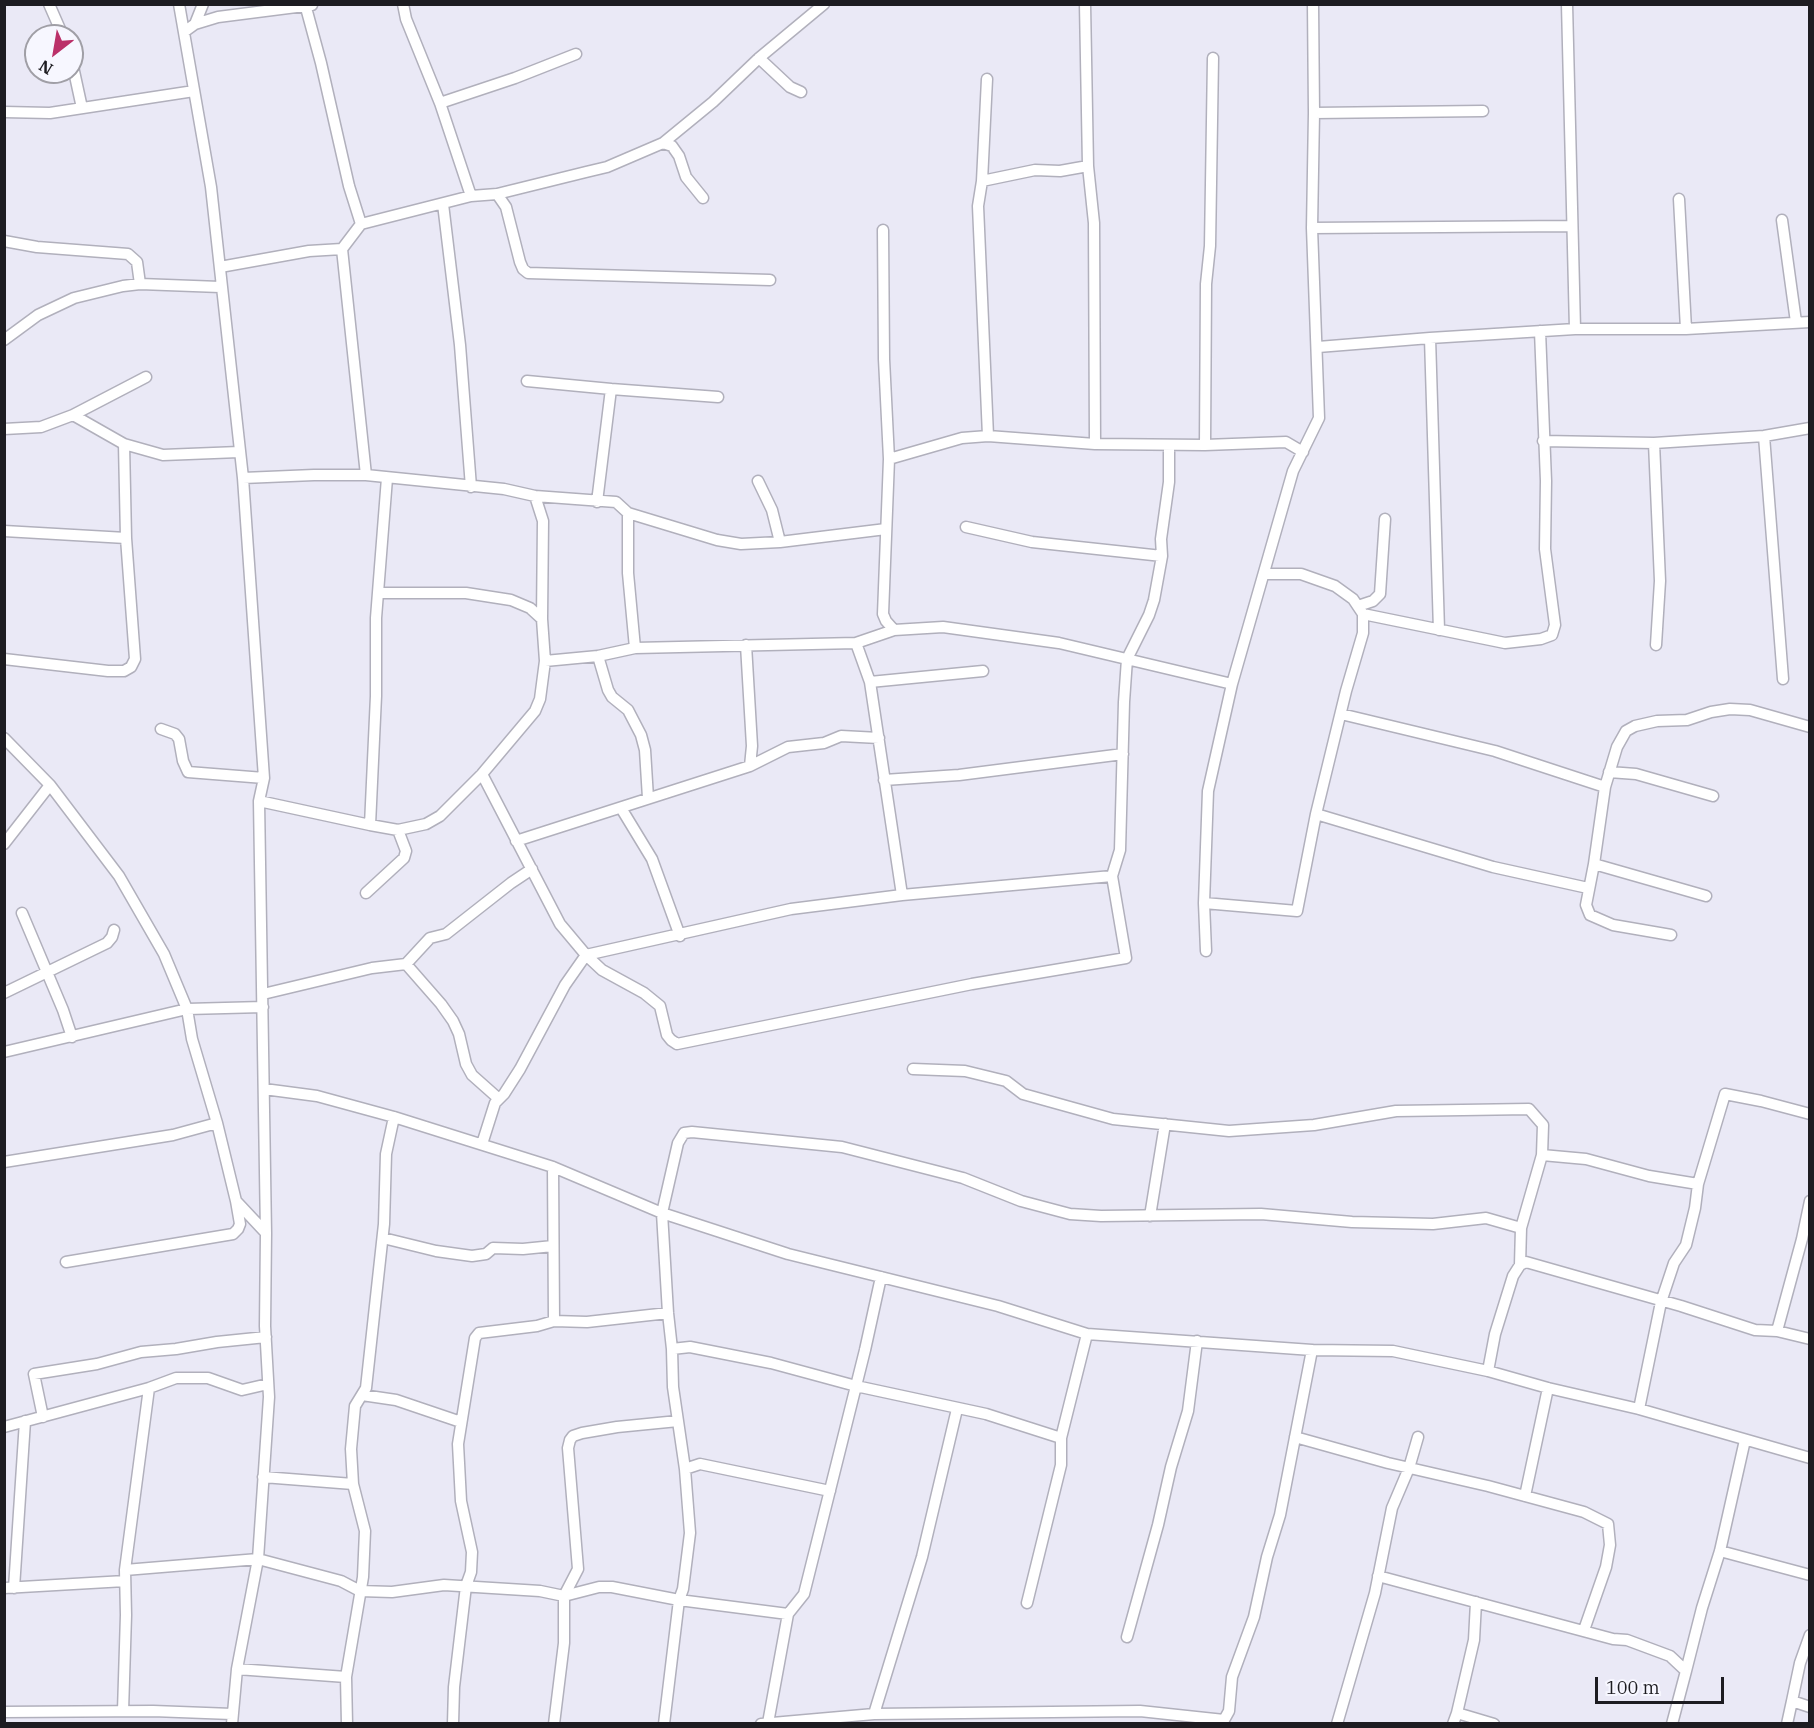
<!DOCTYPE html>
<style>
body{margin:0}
#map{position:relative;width:1814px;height:1728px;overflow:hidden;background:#eae9f6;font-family:"IBM Plex Serif",serif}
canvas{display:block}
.frame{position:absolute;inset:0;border:6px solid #1d1c21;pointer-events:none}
.north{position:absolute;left:24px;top:24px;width:60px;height:60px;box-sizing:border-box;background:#f7f7ff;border:2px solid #a09fa6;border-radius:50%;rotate:211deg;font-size:16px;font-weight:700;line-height:24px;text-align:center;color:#1d1c21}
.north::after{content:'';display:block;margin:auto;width:21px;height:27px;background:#bb3069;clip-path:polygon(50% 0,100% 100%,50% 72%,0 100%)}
.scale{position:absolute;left:1595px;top:1677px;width:129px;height:27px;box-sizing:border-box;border:3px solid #1d1c21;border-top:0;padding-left:8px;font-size:18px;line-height:21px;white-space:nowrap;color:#1d1c21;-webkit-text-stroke:4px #f7f7ff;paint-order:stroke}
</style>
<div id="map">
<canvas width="1814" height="1728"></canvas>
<div class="frame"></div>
<div class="north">N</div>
<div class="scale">100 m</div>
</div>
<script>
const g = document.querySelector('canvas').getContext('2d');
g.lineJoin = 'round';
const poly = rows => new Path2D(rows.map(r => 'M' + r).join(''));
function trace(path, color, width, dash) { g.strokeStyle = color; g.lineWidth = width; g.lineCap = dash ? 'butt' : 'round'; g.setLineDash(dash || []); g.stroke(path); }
const minor = poly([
 [49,4,63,36],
 [179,4,211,187,243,478,264,778,259,801,266,1233,265,1326,269,1397,258,1559,237,1669,232,1724],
 [305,4,321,63,349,186,361,224],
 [403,4,406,19,440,103,471,196],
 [1085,4,1088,166,1094,223,1095,444],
 [1567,4,1575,329],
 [195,24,203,4],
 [184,32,195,24,218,17,312,5],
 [759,58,790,87,801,92],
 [72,62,82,108],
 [440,103,515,78,576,54],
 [4,112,50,113,194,91],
 [1314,113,1483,111],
 [663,143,672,146,679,156,686,177,703,198],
 [982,181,987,79],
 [497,194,506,207,520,262,523,269,528,273,770,280],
 [1679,199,1686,329],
 [443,204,460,345,471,487],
 [1782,220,1796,322],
 [1312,228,1571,226],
 [883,230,884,359,889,459,883,614,886,621,894,630],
 [4,241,37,247,128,254,137,262,140,284],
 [342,249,366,475],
 [220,267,309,251,342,249,361,224,471,196,497,194,586,172,607,167,663,143,713,102,759,58,824,4],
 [1430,338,1439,630],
 [4,340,38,315,74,298,123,286,140,284,220,287],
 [1318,347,1430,338,1575,329,1686,329,1810,322],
 [527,381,611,389,597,502],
 [611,389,718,397],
 [73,415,146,377],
 [4,429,41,427,73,415,124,444,163,455,239,452],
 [988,436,978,206,982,181,1035,170,1060,171,1088,166],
 [1764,436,1783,679],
 [1543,441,1654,443,1764,436,1810,428],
 [1654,443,1660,581,1656,645],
 [1205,445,1206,284,1210,246,1213,58],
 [889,459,962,438,988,436,1095,444,1205,445,1286,442,1303,452],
 [243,478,314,475,366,475,504,489,535,496,616,502,628,513,717,540,741,544,780,542,886,529],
 [758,481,772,510,780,542],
 [628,513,628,573,635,648],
 [966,527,1032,542,1162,556],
 [4,531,126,538],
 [379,593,466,593,511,600,530,608,542,619],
 [1358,606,1373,601,1380,594,1385,519],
 [1363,614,1505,643,1541,639,1552,635,1555,625,1545,549,1546,481,1540,331],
 [856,643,870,682,902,895],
 [746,645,752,746,750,766],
 [598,656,608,690,612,697,628,710,641,735,645,750,648,798],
 [4,659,108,671,124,671,131,667,135,659,126,538,124,444],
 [545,661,598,656,635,648,856,643,894,630,943,627,1059,643,1232,684],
 [870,682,983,671],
 [1341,714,1495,751,1605,787],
 [161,729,175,734,179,739,183,761,188,772,264,778],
 [4,738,50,785,119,876,164,954,187,1009,192,1039,217,1123,236,1201,266,1233],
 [1609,772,1636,774,1713,796],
 [482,774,560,924,586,955,602,970,644,993,660,1006,667,1035,671,1040,677,1044,972,984,1126,958,1112,876,1120,850,1124,702,1127,659,1149,615,1154,600,1162,556,1161,539,1169,482,1169,445],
 [884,780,959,775,1123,754],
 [259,801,370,825,398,830,426,824,440,816,482,774,535,711,540,699,545,661,542,619,543,521,535,496],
 [621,808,652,859,680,936],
 [1316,814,1493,867,1588,888],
 [370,825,376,696,376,618,387,478],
 [516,841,750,766,788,747,824,743,841,736,879,738],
 [4,844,50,785],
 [1594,864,1605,787,1617,747,1626,731,1635,726,1657,721,1687,720,1711,712,1730,709,1750,710,1810,727],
 [366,893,404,858,406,851,398,830],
 [1204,903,1297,911,1316,814,1346,691,1363,633,1363,614,1353,599,1335,586,1301,574,1264,574],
 [22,913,63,1010,72,1037],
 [1671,935,1613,925,1590,915,1586,905,1594,864,1706,896],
 [1206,951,1204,903,1208,791,1232,684,1293,471,1319,418,1312,228,1314,113,1313,4],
 [406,964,441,1004,453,1021,459,1034,466,1064,472,1075,499,1099],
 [4,993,107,943,112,937,114,930],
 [263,994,372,968,406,964,430,938,446,934,511,883,532,869],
 [4,1052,187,1009,263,1007],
 [913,1069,965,1071,1006,1081,1023,1094,1113,1119,1229,1131,1314,1125,1396,1111,1529,1109,1543,1125,1542,1155],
 [264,1089,317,1096,394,1117,553,1167,662,1213,788,1254,998,1306,1087,1334,1312,1350,1393,1351,1488,1371,1548,1388,1639,1409,1810,1458],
 [482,1144,495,1103,504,1094,520,1069,565,985,586,955,791,909,902,895,1112,876],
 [4,1162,173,1135,217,1123],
 [553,1167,554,1321],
 [1698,1184,1725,1094,1761,1101,1810,1114],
 [1150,1216,1165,1124],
 [1521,1228,1542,1155,1586,1159,1649,1176,1698,1184,1695,1208,1686,1245,1674,1263,1661,1302,1639,1409],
 [383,1238,436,1251,472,1256,486,1254,493,1248,523,1249,553,1246],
 [66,1262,233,1234,238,1229,240,1224,236,1201],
 [1777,1331,1802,1239,1810,1201],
 [672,1349,690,1347,771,1363,856,1386,986,1414,1061,1438],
 [1488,1371,1495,1334,1513,1276,1520,1265,1526,1262,1681,1306,1755,1330,1777,1331,1810,1339],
 [362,1395,396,1400,461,1422],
 [43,1417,34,1374,97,1364,141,1352,176,1349,217,1342,266,1337],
 [4,1427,149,1388,176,1378,208,1378,242,1390,268,1384],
 [1295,1437,1388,1463,1488,1486,1584,1512,1608,1524,1610,1545,1606,1567,1584,1630],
 [685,1469,700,1464,830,1491],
 [263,1477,353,1484],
 [1525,1496,1548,1388],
 [1720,1551,1810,1575],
 [125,1570,258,1559,341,1581,360,1591,392,1592,444,1585,540,1591,564,1596,599,1587,612,1587,679,1600,788,1614],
 [1378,1576,1613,1639,1627,1640,1670,1656,1686,1671,1672,1724],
 [4,1588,125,1581],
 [14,1588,25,1421],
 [1027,1603,1061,1465,1061,1438,1087,1334],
 [1810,1635,1800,1663,1792,1701,1810,1707],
 [1127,1637,1158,1525,1171,1467,1188,1411,1197,1341],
 [237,1669,346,1677],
 [1686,1671,1702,1608,1720,1551,1745,1440],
 [123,1711,126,1615,125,1570,149,1388],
 [4,1712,153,1711,232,1714],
 [1457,1713,1494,1724],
 [874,1714,922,1557,957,1409],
 [768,1723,788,1614,804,1594,865,1350,881,1277],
 [347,1724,346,1677,363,1577,365,1531,353,1484,351,1449,355,1406,366,1388,384,1224,386,1154,394,1117],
 [453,1724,454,1687,466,1586,471,1572,472,1552,461,1501,458,1444,475,1338,479,1333,537,1326,554,1321,587,1322,668,1313],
 [554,1724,564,1643,564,1596,578,1569,568,1448,570,1440,573,1436,582,1433,617,1427,678,1421],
 [664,1724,679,1600,683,1589,690,1533,685,1469,673,1387,672,1349,668,1313,662,1213,678,1143,684,1133,692,1132,842,1147,963,1178,1021,1201,1070,1214,1101,1216,1261,1214,1352,1222,1433,1224,1486,1218,1521,1228,1520,1265],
 [761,1724,874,1714,1140,1711,1224,1720,1229,1711,1232,1677,1254,1617,1267,1557,1280,1515,1312,1350],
 [1337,1724,1375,1593,1392,1508,1409,1468,1418,1437],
 [1453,1724,1457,1713,1474,1640,1476,1602],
 [1787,1724,1792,1701]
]);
trace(minor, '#b1b0bc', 13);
trace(minor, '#fff', 10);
</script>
